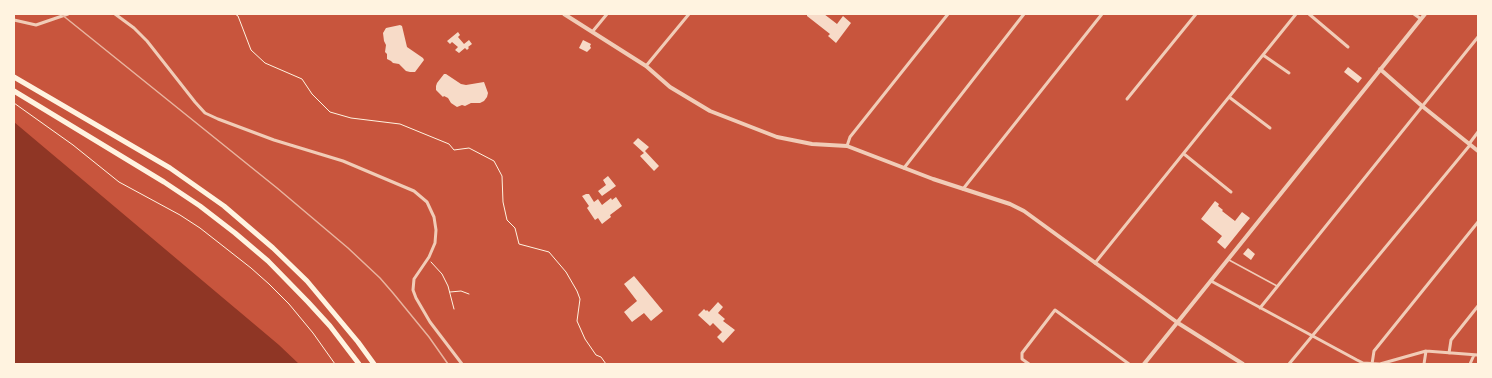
<!DOCTYPE html>
<style>
body{margin:0}
#map{position:relative;width:1492px;height:378px;overflow:hidden;background:#c8553d;font-family:Barlow,sans-serif}
canvas{display:block}
.frame{position:absolute;inset:0;border:15px solid #fff3e0;pointer-events:none}
</style>
<div id="map">
<canvas width="1492" height="378"></canvas>
<div class="frame"></div>
</div>
<script>
const g = document.querySelector('canvas').getContext('2d');
g.lineJoin = 'round';
function fillPath(path, color) { g.fillStyle = color; g.fill(path, 'evenodd'); }
const poly = rows => new Path2D(rows.map(r => 'M' + r).join(''));
function trace(path, color, width, dash) { g.strokeStyle = color; g.lineWidth = width; g.lineCap = dash ? 'butt' : 'round'; g.setLineDash(dash || []); g.stroke(path); }
fillPath(poly([
 [14,122,279,345,299,364,14,364]
]), '#8f3625');
fillPath(poly([
 [806,14,824,14,837,24,843,16,851,23,836,43,828,36,830,34,807,16,807,15],
 [400,25,402,26,407,47,423,58,424,60,415,72,410,72,406,71,399,64,393,63,391,61,387,59,387,54,385,52,386,45,384,41,383,33,386,28],
 [458,32,460,35,458,37,464,44,469,40,472,44,468,47,469,48,467,50,465,48,459,53,455,50,458,47,452,42,450,44,447,41],
 [583,40,591,44,590,46,591,48,587,52,579,48],
 [1348,67,1362,78,1358,83,1344,72],
 [444,74,446,74,461,84,466,85,484,82,488,93,487,97,484,101,480,103,471,103,465,106,462,105,457,107,451,103,448,98,444,96,443,97,436,90,436,86,437,83],
 [638,138,649,147,645,151,659,166,654,171,640,156,644,153,633,143],
 [608,176,616,186,602,196,598,191,606,185,603,180],
 [586,194,589,194,594,202,598,199,602,205,611,198,612,200,616,197,622,206,610,215,611,217,602,224,598,218,595,220,587,208,589,206,582,196],
 [1215,201,1219,204,1218,206,1223,210,1222,211,1235,221,1242,212,1250,218,1225,249,1217,242,1222,236,1201,219],
 [1248,248,1255,254,1251,260,1243,254],
 [634,276,663,311,651,321,644,313,632,322,624,312,637,301,624,284],
 [718,302,723,307,718,313,725,319,723,321,735,330,723,343,717,337,722,332,713,323,710,326,698,315,704,309,706,311,707,310,709,312]
]), '#f7dbc8');
trace(poly([
 [235,14,238,16,251,50,265,63,302,79,312,94,330,112,351,118,400,124,449,144,454,150,469,148,494,161,502,176,503,202,507,220,515,228,519,244,549,252,566,272,577,291,580,299,577,321,585,339,596,355,601,357,606,364],
 [14,103,73,145,119,182,180,215,200,228,251,268,269,284,289,304,313,333,335,364],
 [431,262,442,274,448,286,454,309],
 [450,292,461,291,469,294]
]), '#fff3e0', 1);
trace(poly([
 [1229,260,1277,286]
]), '#f1ccb7', 1.5);
trace(poly([
 [115,14,134,28,147,41,195,102,205,113,218,119,274,140,343,161,414,191,427,202,434,217,436,230,435,243,429,257,414,279,413,290,416,298,430,322,462,364],
 [1309,14,1348,47],
 [1414,14,1421,19],
 [14,20,36,25,68,14],
 [593,31,607,14],
 [1263,55,1289,73],
 [646,66,689,14],
 [1229,97,1270,128],
 [1127,99,1196,14],
 [1469,144,1478,132],
 [847,146,850,137,948,14],
 [1184,154,1231,192],
 [904,168,1024,14],
 [963,189,1102,14],
 [1095,263,1296,14],
 [1211,281,1357,360,1363,363,1379,364],
 [1260,308,1478,37],
 [1449,353,1451,340,1478,306],
 [1029,364,1022,359,1022,353,1055,310,1129,364],
 [1289,364,1470,145],
 [1372,364,1374,351,1478,222],
 [1380,364,1426,351,1478,355],
 [1424,364,1426,351],
 [1470,364,1474,355]
]), '#f1ccb7', 3);
trace(poly([
 [564,14,646,66,670,87,710,111,777,137,812,144,847,146,933,179,1010,204,1024,211,1178,323,1243,364],
 [1380,69,1422,106,1478,151],
 [1144,364,1425,14]
]), '#f1ccb7', 4);
trace(poly([
 [14,77,170,168,224,206,273,248,307,281,358,342,374,364],
 [14,91,164,182,200,206,235,233,268,261,308,302,330,326,359,364]
]), '#fff3e0', 5);
trace(poly([
 [61,14,277,188,348,248,380,278,393,293,429,337,448,364]
]), '#e9b49f', 1.5);
</script>
